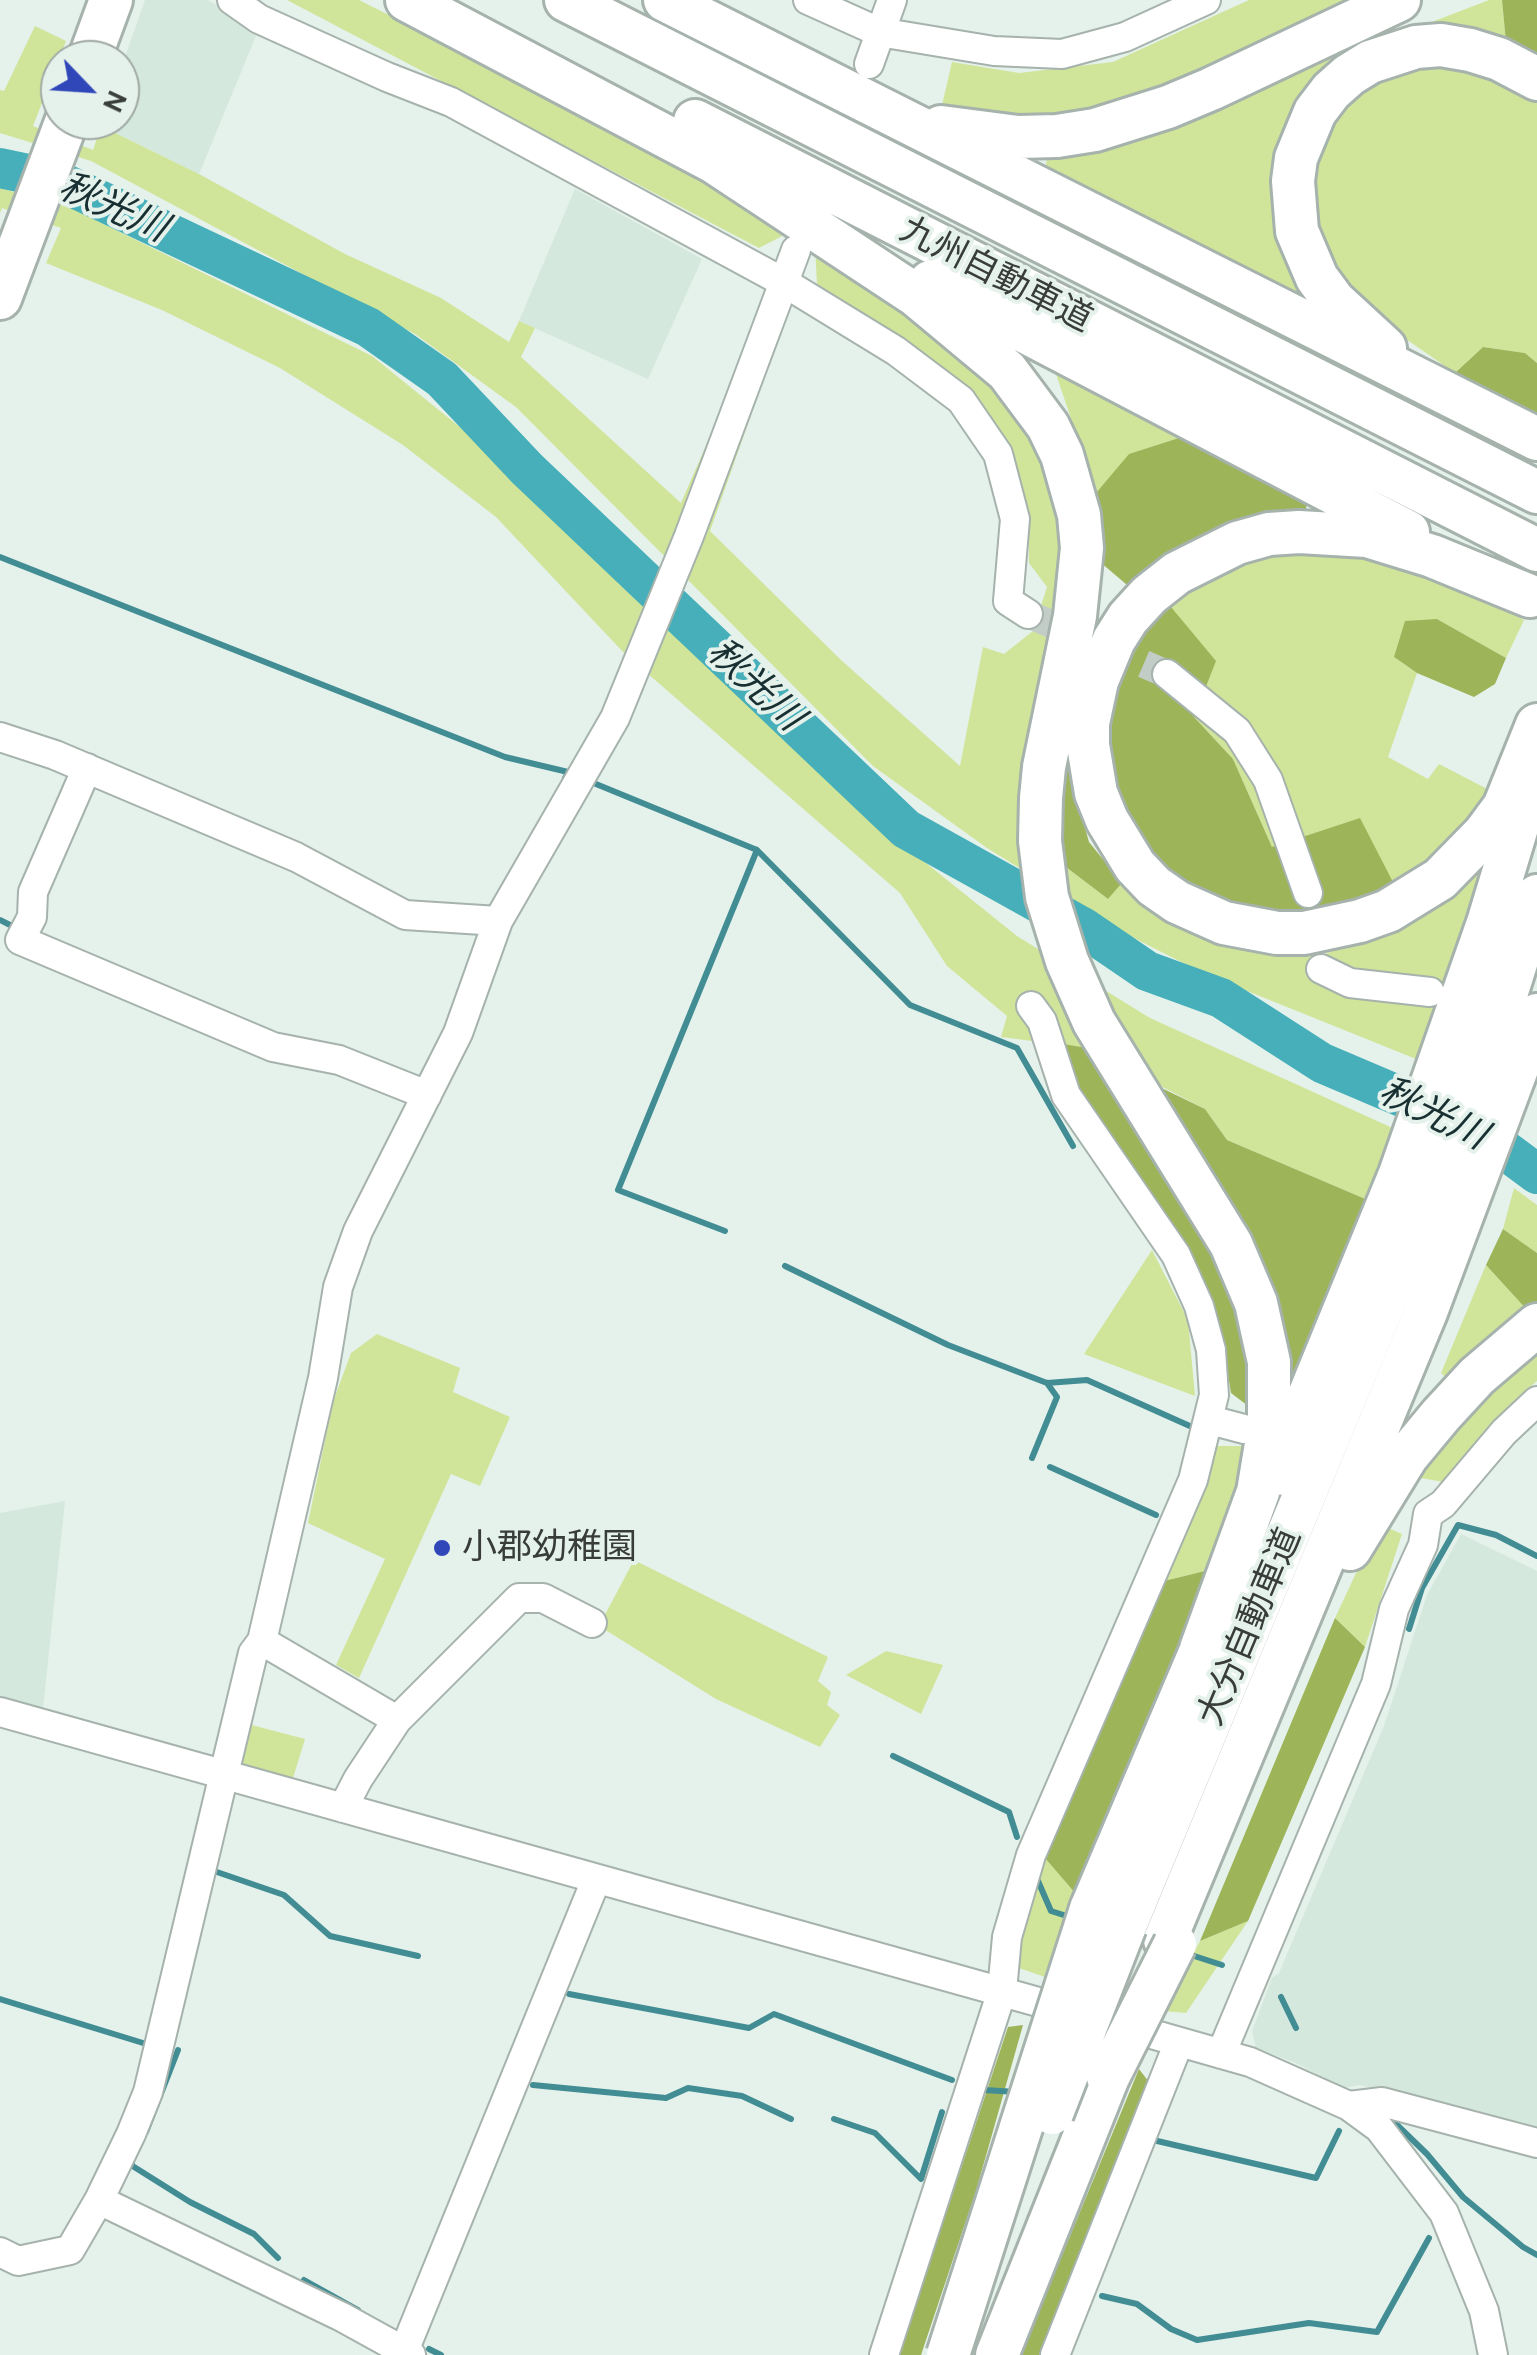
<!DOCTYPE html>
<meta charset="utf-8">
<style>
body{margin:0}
#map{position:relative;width:1537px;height:2355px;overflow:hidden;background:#e5f1eb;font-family:Cabin,sans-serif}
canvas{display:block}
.north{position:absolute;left:40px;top:40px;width:100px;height:100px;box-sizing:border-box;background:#e5f1eb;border:2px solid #a0a9a4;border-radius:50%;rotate:115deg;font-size:28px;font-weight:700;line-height:40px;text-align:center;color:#383d3a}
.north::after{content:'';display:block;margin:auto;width:35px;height:45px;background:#3047b9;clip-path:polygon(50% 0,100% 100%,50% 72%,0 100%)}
</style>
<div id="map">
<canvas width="1537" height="2355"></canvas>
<div class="north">N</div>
</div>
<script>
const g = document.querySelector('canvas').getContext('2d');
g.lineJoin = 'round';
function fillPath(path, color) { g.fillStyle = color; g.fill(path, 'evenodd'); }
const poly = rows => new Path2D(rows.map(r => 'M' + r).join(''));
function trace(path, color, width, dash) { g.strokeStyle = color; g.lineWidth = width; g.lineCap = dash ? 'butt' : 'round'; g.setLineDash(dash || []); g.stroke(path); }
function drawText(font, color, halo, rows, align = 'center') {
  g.font = font + ' Cabin,"Noto Sans JP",sans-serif'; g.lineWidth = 8; g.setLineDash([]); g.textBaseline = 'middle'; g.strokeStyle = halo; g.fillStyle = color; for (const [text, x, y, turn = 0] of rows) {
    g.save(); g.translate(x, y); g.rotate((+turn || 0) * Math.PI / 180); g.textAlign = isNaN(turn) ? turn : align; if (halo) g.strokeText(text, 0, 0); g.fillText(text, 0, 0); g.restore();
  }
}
fillPath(poly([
 [145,0,208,0,258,31,199,174,101,126,103,120,120,120,120,71],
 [575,189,702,259,648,379,519,321],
 [65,1501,43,1708,0,1696,0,1513],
 [1461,1534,1537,1571,1537,2130,1360,2085,1343,2088,1296,2063,1256,2048,1252,2031,1272,1978,1279,1973,1384,1726,1427,1595]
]), '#d4e8de');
fillPath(poly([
 [287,0,359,0,670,156,788,233,759,248],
 [1249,0,1353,0,1251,51,1113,107,1026,118,942,105,952,62,1019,73,1113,62],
 [1489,0,1502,0,1506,42,1424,25],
 [35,26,66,41,33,126,93,150,101,126,199,174,345,254,441,298,509,342,519,321,535,328,521,357,681,503,768,303,783,325,710,531,841,660,960,766,983,647,1004,654,1033,631,1047,587,1029,563,1028,507,1008,444,970,391,896,334,817,284,815,246,951,339,1043,441,1062,508,1058,861,1108,899,1122,883,1175,926,1222,946,1322,955,1409,923,1473,874,1482,878,1421,1061,1205,974,1128,935,987,848,873,766,516,407,415,334,91,161,0,133,0,90,4,91],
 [1356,48,1297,106,1308,291,1301,303,1044,173,1048,155,1153,133],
 [1440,62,1495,71,1537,101,1537,363,1525,353,1483,347,1455,373,1377,319,1329,267,1309,211,1312,161,1327,118,1393,69],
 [0,188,71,208,372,356,466,432,588,554,851,803,1017,936,1150,1018,1397,1130,1370,1201,1227,1140,1205,1109,1087,1048,1001,1037,1007,1016,947,966,900,893,624,653,496,517,403,445,280,368,162,310,46,263,61,228,2,208,0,213],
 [1055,371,1185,436,1130,454,1096,493],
 [1282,549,1357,552,1432,571,1524,620,1506,658,1437,619,1394,657,1417,673,1388,757,1428,779,1439,764,1493,792,1461,838,1396,888,1272,847,1233,759,1194,717,1166,601,1217,569],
 [1514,1188,1537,1205,1537,1253,1503,1229],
 [1152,1250,1188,1320,1195,1396,1084,1354],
 [1486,1265,1528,1311,1450,1381,1441,1373],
 [377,1334,460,1368,453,1392,510,1417,480,1486,451,1474,359,1678,336,1665,385,1559,308,1523,333,1402,351,1353],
 [1537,1354,1537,1381,1518,1397,1444,1482,1409,1476,1457,1422],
 [1214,1446,1250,1446,1209,1570,1164,1581],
 [1379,1524,1402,1534,1365,1647,1335,1618],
 [634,1560,828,1657,818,1681,831,1692,827,1705,840,1715,820,1747,716,1699,599,1626],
 [886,1651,943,1665,921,1714,846,1675],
 [244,1723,305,1739,292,1781,242,1766,235,1753],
 [1044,1857,1076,1894,1045,1977,1019,1968,1023,1919],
 [1248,1921,1186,2013,1163,2011,1200,1941]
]), '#d0e599');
fillPath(poly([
 [1502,0,1537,0,1537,58,1506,42],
 [1483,347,1525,353,1537,363,1537,415,1455,373],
 [1185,436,1309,497,1305,512,1133,590,1100,562,1096,493,1129,454],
 [1166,601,1216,661,1194,717,1233,759,1272,847,1360,818,1396,888,1333,913,1253,913,1186,888,1141,847,1117,796,1103,742,1113,691,1131,643],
 [1437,619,1506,658,1495,684,1474,697,1417,673,1394,657,1405,621],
 [1067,765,1089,842,1122,883,1108,899,1058,861,1053,798],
 [1063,1044,1087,1048,1219,1248,1249,1323,1256,1412,1231,1393,1223,1345,1077,1091],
 [1147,1081,1205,1109,1227,1140,1370,1201,1298,1387,1287,1385],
 [1503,1229,1537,1253,1537,1305,1528,1311,1486,1265],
 [1209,1570,1076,1894,1044,1857,1164,1581],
 [1335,1618,1365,1647,1248,1921,1200,1941],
 [1023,2025,976,2191,921,2355,899,2355,1008,2027],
 [1139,2069,1149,2082,1041,2355,1021,2355]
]), '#9eb459');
trace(poly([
 [0,557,505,757,568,772,565,778],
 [596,784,757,850,618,1190,725,1231],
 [757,850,910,1005,1017,1048,1073,1146],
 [0,920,14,927],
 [785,1266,948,1345,1047,1383,1087,1380,1192,1427],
 [1032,1458,1057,1397,1047,1383],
 [1050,1467,1156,1515],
 [1409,1629,1422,1588,1458,1525,1496,1535,1537,1556],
 [893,1756,1009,1812,1017,1837],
 [214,1871,284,1895,330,1936,418,1956],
 [1038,1881,1051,1911,1073,1918],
 [1185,1953,1222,1965],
 [569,1994,749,2028,774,2014,952,2080],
 [1281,1997,1296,2028],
 [0,1999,143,2043],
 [533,2085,666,2098,688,2088,742,2096,791,2119],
 [984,2090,1017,2092],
 [834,2119,875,2133,921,2179,942,2112],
 [1394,2122,1427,2154,1463,2197,1523,2247,1537,2255],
 [146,2132,178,2050],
 [1153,2140,1316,2178,1339,2131],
 [132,2162,131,2165,190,2202,254,2234,278,2258],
 [304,2280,358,2310],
 [1102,2296,1137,2304,1171,2329,1197,2340,1309,2323,1377,2332,1429,2238],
 [429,2349,441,2355]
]), '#428d94', 6);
trace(poly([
 [0,168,57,180,368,327,442,379,527,469,906,829,1084,928,1147,971,1221,998,1322,1063,1475,1128,1537,1174]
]), '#46afba', 40);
trace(poly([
 [1028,614,1167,674]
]), '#c2cdc8', 28, [28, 14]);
const minor = poly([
 [232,0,259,19,387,77,451,102,785,283,896,351,961,400,998,454,1015,519,1008,601,1028,614],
 [808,0,879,32,994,51,1062,54,1125,37,1206,0],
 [869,64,892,0],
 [1167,674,1237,731,1268,780,1308,893],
 [0,737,55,755,296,857,405,915,498,921],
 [87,768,33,892,32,917,20,940,273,1047,339,1060,427,1095],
 [1321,969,1350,983,1430,992],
 [1210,1420,1244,1429],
 [0,1712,1074,2012],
 [397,1720,519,1598,543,1598,592,1623],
 [343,1808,358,1779,397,1720,262,1641,323,1378,338,1287,358,1231,458,1033,498,921,615,718,689,536,796,250],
 [1120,2025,1250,2062,1349,2106,1379,2128,1444,2213,1484,2311,1493,2355],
 [1221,2054,1376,1684,1394,1609,1423,1545,1428,1514,1443,1504,1504,1432,1537,1401],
 [1349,2106,1382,2102,1537,2143],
 [99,2200,342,2317,411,2355],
 [0,2252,18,2261,70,2250,99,2200,131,2134,148,2092,253,1653,262,1641],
 [404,2351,596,1880],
 [884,2355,1002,1991,1007,1937,1031,1855,1193,1480,1214,1395,1211,1350,1199,1306,1176,1255,1066,1095,1042,1021,1031,1006],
 [1055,2355,1179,2042]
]);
const highway = poly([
 [407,0,714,162,917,296,1007,371,1048,426,1062,455,1079,515,1082,548,1075,616,1044,767,1041,798,1040,841,1047,897,1067,961,1094,1022,1231,1244,1256,1303,1269,1362,1269,1426,1258,1492,1201,1649],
 [566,0,1537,492],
 [665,0,1537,439],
 [89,60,111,0],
 [695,121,1537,550],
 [941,127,1018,137,1057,136,1095,130,1168,107,1211,89,1399,0],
 [930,282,1408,532],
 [0,298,67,120],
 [1385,348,1334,301,1317,278,1297,231,1293,181,1296,158,1315,112,1331,91,1349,75,1370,62,1416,47,1441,45,1470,50,1499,59,1537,79],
 [1530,596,1432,556,1367,536,1299,532,1269,534,1237,543,1177,573,1149,595,1128,618,1114,640,1097,681,1088,723,1088,745,1096,793,1107,820,1135,866,1154,886,1177,902,1224,923,1277,933,1304,933,1360,921,1388,911,1440,879,1484,834,1504,807,1537,725],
 [1277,1474,1400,1174,1488,923,1537,761],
 [1350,1549,1407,1456,1441,1415,1477,1376,1537,1325],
 [1091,1909,1213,1622],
 [1125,1926,1455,1133,1505,998,1537,896],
 [1165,1940,1426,1312,1537,1015],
 [997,2355,1108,2077]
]);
trace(minor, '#a6b2ac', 32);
trace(highway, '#a6b2ac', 48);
trace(minor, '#fff', 28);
trace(highway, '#fff', 42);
const highwayBridge = poly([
 [1108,2077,1175,1944],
 [1052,2113,1125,1926],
 [948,2355,1091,1909]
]);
trace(highwayBridge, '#a6b2ac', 48, []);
trace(highwayBridge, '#fff', 42);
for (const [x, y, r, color] of [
 [442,1548,10,"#3047b9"]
]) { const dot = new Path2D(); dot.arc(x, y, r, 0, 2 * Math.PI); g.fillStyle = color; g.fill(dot); trace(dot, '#e5f1eb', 4); }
drawText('35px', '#383d3a', '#e5f1eb', [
 ["九州自動車道",996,275,27],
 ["大分自動車道",1250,1627,-67]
]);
drawText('35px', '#383d3a', '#e5f1eb', [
 ["小郡幼稚園",462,1548]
], 'left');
drawText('italic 38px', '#193033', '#e5f1eb', [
 ["秋光川",113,208,24],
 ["秋光川",755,685,43],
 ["秋光川",1433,1114,26]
]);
</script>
